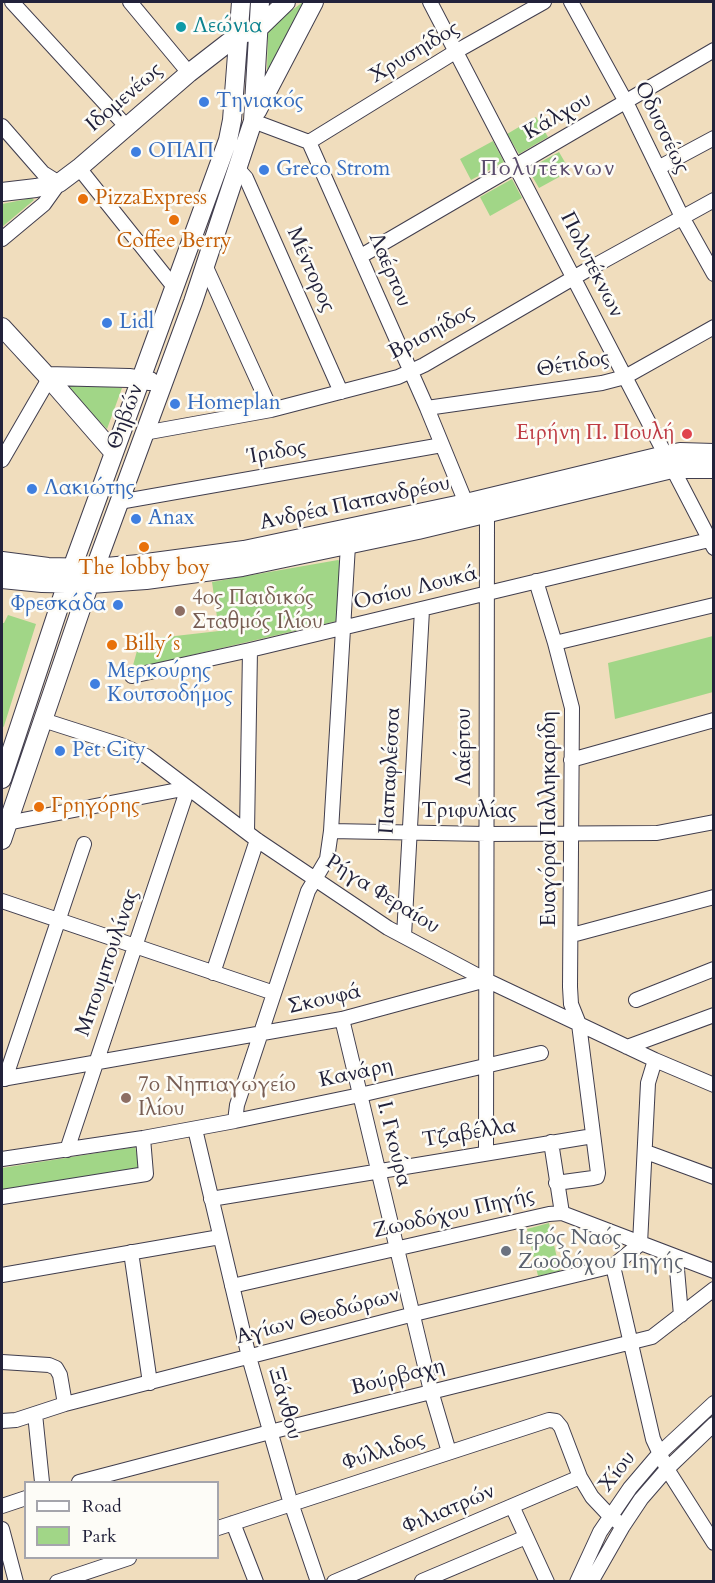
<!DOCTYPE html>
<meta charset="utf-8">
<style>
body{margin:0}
#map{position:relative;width:715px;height:1583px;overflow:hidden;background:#f0ddbd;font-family:Cardo,serif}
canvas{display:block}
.frame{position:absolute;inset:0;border:3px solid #22223b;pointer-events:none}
.legend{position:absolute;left:24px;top:1481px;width:195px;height:78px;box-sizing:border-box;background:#fdfcf7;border:2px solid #a5a5ac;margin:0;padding:8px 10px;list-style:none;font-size:18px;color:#22223b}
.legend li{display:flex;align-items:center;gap:12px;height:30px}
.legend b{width:30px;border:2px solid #a5a5ac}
</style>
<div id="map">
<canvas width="715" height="1583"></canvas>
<div class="frame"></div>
<ul class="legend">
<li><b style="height:8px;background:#fff"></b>Road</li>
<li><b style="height:16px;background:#a1d687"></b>Park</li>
</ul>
</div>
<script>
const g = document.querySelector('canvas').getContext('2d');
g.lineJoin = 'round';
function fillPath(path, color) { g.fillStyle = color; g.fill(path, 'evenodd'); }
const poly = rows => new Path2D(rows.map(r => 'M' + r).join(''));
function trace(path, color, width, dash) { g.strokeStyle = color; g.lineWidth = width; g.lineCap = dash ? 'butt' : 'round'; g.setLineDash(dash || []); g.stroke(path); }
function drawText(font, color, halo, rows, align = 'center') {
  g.font = font + ' Cardo,serif'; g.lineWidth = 5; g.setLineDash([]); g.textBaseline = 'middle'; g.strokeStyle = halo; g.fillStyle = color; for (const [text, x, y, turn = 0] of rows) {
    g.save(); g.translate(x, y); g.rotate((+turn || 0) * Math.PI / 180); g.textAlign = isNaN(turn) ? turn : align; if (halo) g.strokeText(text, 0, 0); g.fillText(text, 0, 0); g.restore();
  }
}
fillPath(poly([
 [303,2,305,2,267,72,268,28],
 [536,117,548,137,519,154,507,134],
 [493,141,504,162,471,180,460,159],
 [559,152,570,171,539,188,528,169],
 [512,179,522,198,490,216,480,197],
 [32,198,34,200,2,227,2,204],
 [66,384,122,388,107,429,64,386],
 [338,560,341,562,337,621,132,669,140,640,219,631,212,582],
 [8,615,36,624,4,726,2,729,2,623,4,623],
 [713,636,713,692,615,719,608,663],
 [135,1147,141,1169,2,1190,2,1168],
 [549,1223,560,1271,538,1276,527,1229]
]), '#a1d687');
const minor = poly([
 [12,2,126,126],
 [130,2,189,73],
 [430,2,714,548],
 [571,2,626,102,682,217,714,274],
 [253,121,309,142,427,408,466,503],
 [2,126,43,173,59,183,44,204,2,239],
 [309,142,455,52,544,2],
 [79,168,174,287],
 [658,168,714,138],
 [238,169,246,178,341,392],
 [361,256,714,50],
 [205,265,271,410],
 [427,408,602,383,625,377,714,327],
 [144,433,271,410,398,377,424,365,587,270,714,200],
 [2,460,46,384,47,376],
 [119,502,442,445],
 [536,581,555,643,572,708,570,987,571,1004,579,1024,598,1173,597,1177,593,1178,556,1183],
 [555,643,714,605],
 [132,676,250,650,709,540],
 [43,720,121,745,146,756,257,840,388,928,486,980,655,1060,714,1085],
 [571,760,714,720],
 [7,823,188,788],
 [331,831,486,834,657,833,714,822],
 [247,832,250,650],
 [2,901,274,993],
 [572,935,714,897],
 [404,936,422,610],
 [213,973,257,840],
 [636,1000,714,969],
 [342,1019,431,1391,449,1452],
 [627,1047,714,1015],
 [2,1079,342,1019,486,980],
 [5,1079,84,844],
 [235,1121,237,1105,308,891,327,859,331,831,348,545],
 [195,1129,249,1357,289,1497,318,1582],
 [551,1142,562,1213],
 [67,1150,188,788],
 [486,1152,487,514],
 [646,1152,714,1177],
 [2,1159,143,1138,235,1121,360,1095,541,1053],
 [2,1197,146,1174,143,1138],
 [211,1199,593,1136],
 [640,1244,648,1083,655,1060],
 [131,1252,150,1383],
 [676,1258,681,1315],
 [613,1266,653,1439,667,1469,714,1543],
 [2,1275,220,1237],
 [232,1286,549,1214,562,1213,714,1271],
 [2,1362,49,1365,56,1368,60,1375,65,1404],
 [35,1414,42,1482],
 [2,1421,16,1420,65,1404,414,1314,613,1266,640,1244],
 [79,1482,270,1432,652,1337,714,1289],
 [2,1506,26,1498],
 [512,1506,547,1582],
 [233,1523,256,1582],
 [218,1528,549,1420,556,1421,561,1427,580,1477,592,1497,608,1514,623,1526],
 [2,1529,16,1582],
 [422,1581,526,1537],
 [57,1582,129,1558],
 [334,1582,580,1477],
 [577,1582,600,1532,630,1488,659,1454,714,1403],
 [591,1582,623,1526,641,1499,667,1469,714,1424]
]);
const major = poly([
 [257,111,314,2],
 [2,192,36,188,59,183,79,168,189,73,238,35,257,30,286,2],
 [2,327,47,376,114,453],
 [47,376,129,378,150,381],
 [2,561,48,567,95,568,139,564,244,550,466,503,665,455,680,452,714,453],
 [2,579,42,583,90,584,146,580,242,567,418,530,672,469,714,469],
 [2,779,72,568,228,140,232,120,241,2],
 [2,840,95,568,193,302,253,121,260,2]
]);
trace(minor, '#413e4e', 16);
trace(major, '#413e4e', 20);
trace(minor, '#fff', 14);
trace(major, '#fff', 18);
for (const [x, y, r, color] of [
 [181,27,6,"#0f9aa8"],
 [204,102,6,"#3f7fe0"],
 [136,152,6,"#3f7fe0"],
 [264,170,6,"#3f7fe0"],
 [83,199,6,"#e8710a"],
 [174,220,6,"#e8710a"],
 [107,323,6,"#3f7fe0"],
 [175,404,6,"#3f7fe0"],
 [687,434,6,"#e0444e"],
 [32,489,6,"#3f7fe0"],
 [136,519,6,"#3f7fe0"],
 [144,547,6,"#e8710a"],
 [118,605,6,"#3f7fe0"],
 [180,611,6,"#8d6e63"],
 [112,645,6,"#e8710a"],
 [95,684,6,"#3f7fe0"],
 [60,751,6,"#3f7fe0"],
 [39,807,6,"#e8710a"],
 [126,1098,6,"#8d6e63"],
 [506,1251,6,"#6b7280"]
]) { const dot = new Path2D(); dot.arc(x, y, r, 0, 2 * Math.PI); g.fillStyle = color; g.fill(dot); trace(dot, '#fdfcf7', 2); }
drawText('21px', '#0d838f', '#fdfcf7', [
 ["Λεώνια",193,27]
], 'left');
drawText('21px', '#22223b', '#fdfcf7', [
 ["Χρυσηίδος",415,53,-31],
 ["Ιδομενέως",125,98,-41],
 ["Κάλχου",558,117,-30],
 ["Οδυσσέως",661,128,64],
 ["Πολυτέκνων",591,265,63],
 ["Μέντορος",310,270,66],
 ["Λαέρτου",389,270,67],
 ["Βρισηίδος",432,333,-28],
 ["Θέτιδος",573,365,-10],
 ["Θηβών",126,417,-70],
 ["Ίριδος",277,453,-10],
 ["Ανδρέα Παπανδρέου",355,504,-12],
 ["Οσίου Λουκά",416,589,-14],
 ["Λαέρτου",465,747,-90],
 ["Παπαφλέσσα",391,771,-87],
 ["Τριφυλίας",469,812],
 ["Ευαγόρα Παλληκαρίδη",550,819,-90],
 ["Ρήγα Φεραίου",382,895,32],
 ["Μπουμπουλίνας",108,963,-71],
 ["Σκουφά",325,1000,-13],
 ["Κανάρη",356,1074,-12],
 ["Τζαβέλλα",469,1134,-9],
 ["Ι. Γκούρα",393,1144,76],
 ["Ζωοδόχου Πηγής",454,1214,-13],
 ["Αγίων Θεοδώρων",318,1317,-15],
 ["Βούρβαχη",398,1378,-14],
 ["Ξάνθου",284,1404,74],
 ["Φύλλιδος",384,1452,-18],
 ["Χίου",618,1472,-52],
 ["Φιλιατρών",449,1510,-23]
]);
drawText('21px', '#366cbe', '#fdfcf7', [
 ["Τηνιακός",216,102],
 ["ΟΠΑΠ",148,152],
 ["Greco Strom",276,170],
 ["Lidl",119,323],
 ["Homeplan",187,404],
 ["Λακιώτης",44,489],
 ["Anax",148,519],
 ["Φρεσκάδα",106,605,"right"],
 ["Μερκούρης",107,672],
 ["Κουτσοδήμος",107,696],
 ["Pet City",72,751]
], 'left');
drawText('21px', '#c56008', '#fdfcf7', [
 ["PizzaExpress",95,199],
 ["Coffee Berry",174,242,"center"],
 ["The lobby boy",144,569,"center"],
 ["Billy´s",124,645],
 ["Γρηγόρης",51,807]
], 'left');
drawText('21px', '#be3a42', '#fdfcf7', [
 ["Ειρήνη Π. Πουλή",675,434]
], 'right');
drawText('21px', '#785e54', '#fdfcf7', [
 ["4ος Παιδικός",192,599],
 ["Σταθμός Ιλίου",192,623],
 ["7ο Νηπιαγωγείο",138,1086],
 ["Ιλίου",138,1110]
], 'left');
drawText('21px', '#5b616d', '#fdfcf7', [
 ["Ιερός Ναός",518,1239],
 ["Ζωοδόχου Πηγής",518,1263]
], 'left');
g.letterSpacing = '1.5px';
drawText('22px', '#5a4c6d', '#fdfcf7', [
 ["Πολυτέκνων",548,170]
]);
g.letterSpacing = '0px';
</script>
